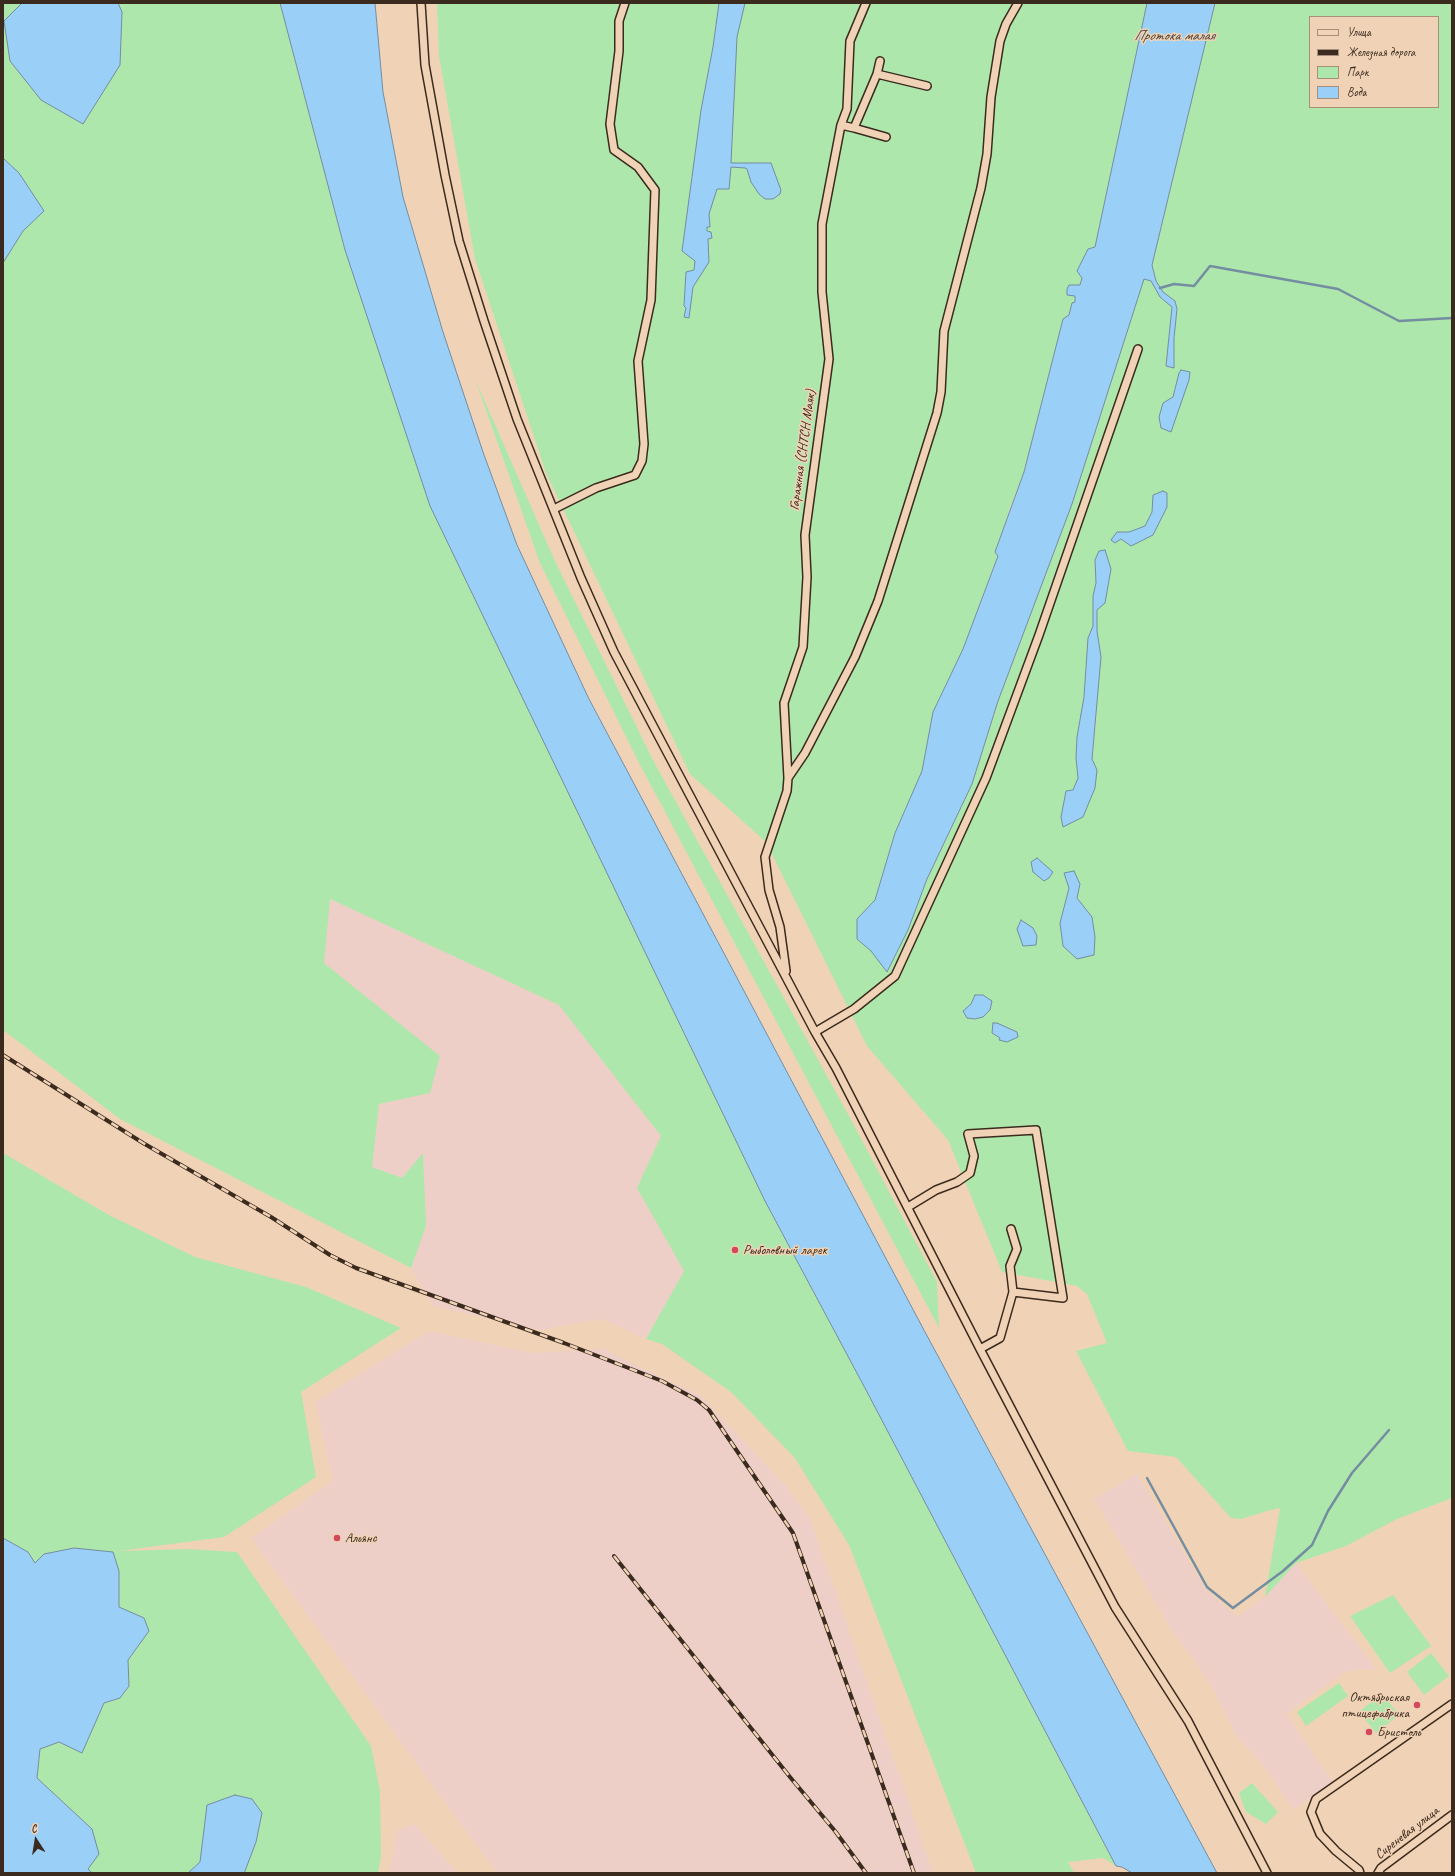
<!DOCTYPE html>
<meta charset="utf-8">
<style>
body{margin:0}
#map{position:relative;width:1455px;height:1876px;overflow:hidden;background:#f0d3b6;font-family:Caveat,sans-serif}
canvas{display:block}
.frame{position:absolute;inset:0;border:4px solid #3b2a1e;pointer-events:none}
.legend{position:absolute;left:1309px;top:16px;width:130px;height:92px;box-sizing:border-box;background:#f0d3b6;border:1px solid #a88f79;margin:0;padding:5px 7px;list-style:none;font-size:12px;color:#3b2a1e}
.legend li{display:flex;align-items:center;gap:8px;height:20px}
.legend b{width:20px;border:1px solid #a88f79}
.north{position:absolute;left:16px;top:1820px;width:40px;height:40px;-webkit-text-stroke:3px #f0d3b6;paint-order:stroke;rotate:348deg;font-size:11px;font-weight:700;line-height:16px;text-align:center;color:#3b2a1e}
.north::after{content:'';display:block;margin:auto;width:14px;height:18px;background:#3b2a1e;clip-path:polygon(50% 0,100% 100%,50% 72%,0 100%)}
</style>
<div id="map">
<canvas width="1455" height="1876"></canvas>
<div class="frame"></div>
<ul class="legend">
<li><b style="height:5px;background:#f0d3b6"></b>Улица</li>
<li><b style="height:5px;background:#3b2a1e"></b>Железная дорога</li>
<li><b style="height:11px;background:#aee7ac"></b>Парк</li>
<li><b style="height:11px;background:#9acff8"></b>Вода</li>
</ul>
<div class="north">С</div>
</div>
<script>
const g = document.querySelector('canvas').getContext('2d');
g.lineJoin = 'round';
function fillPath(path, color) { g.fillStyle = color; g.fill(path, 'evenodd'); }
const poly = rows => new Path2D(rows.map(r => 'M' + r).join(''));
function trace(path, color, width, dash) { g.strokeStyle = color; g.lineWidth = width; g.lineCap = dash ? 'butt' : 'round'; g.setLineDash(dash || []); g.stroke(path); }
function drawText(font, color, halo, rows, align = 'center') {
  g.font = font + ' Caveat,sans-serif'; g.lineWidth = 3; g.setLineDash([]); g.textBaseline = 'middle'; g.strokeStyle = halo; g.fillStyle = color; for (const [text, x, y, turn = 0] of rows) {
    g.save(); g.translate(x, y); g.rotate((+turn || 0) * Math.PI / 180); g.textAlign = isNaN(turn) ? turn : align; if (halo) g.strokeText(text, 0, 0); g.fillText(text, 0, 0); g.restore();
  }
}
fillPath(poly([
 [330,899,559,1005,661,1136,637,1188,684,1271,646,1339,602,1319,540,1330,433,1306,411,1268,426,1226,423,1154,402,1178,372,1167,379,1104,430,1093,324,963],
 [429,1331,532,1353,603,1349,701,1396,787,1487,811,1521,933,1873,497,1873,251,1538,333,1481,315,1402],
 [1137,1474,1206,1590,1237,1617,1265,1597,1296,1563,1376,1669,1346,1671,1286,1714,1333,1782,1293,1810,1264,1766,1236,1735,1216,1694,1194,1659,1175,1635,1094,1499],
 [414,1824,458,1873,389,1873,398,1830]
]), '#edcfc8');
fillPath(poly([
 [3,3,280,3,345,250,765,1201,866,1390,1116,1866,1103,1858,1068,1862,1074,1873,976,1873,849,1545,795,1458,731,1392,662,1344,646,1339,684,1271,637,1188,661,1136,559,1005,330,899,324,963,440,1056,430,1093,379,1104,372,1167,402,1178,423,1153,426,1226,411,1268,120,1119,3,1030],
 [437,3,1147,3,1095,247,1088,250,1087,254,1080,285,1070,285,1076,296,1075,302,1072,303,1069,315,1063,319,1024,472,1009,510,998,555,963,649,933,712,922,771,895,833,875,900,857,919,857,939,871,951,887,972,908,930,927,879,972,784,998,701,1072,504,1144,278,1151,281,1160,297,1172,307,1166,366,1174,367,1174,338,1177,309,1175,301,1163,292,1156,281,1152,265,1215,3,1452,3,1452,1498,1397,1519,1346,1546,1296,1563,1265,1597,1280,1508,1267,1511,1241,1519,1231,1518,1176,1457,1128,1451,1076,1351,1107,1343,1087,1294,1077,1286,1002,1272,948,1140,867,1046,766,842,690,774,546,473,475,259,439,56],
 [1310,17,1438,17,1438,107,1310,107],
 [1084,697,1097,714,1092,759,1097,770,1061,817,1066,791,1073,790,1078,778,1076,758,1077,737],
 [1080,884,1077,898,1092,917,1063,946,1060,923,1069,888],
 [475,379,554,559,654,762,849,1116,937,1282,939,1328,637,759,540,563],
 [3,1153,109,1215,195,1257,306,1287,401,1328,301,1392,316,1477,224,1537,119,1551,188,1549,237,1552,371,1746,380,1791,381,1857,378,1873,244,1873,256,1842,204,1834,200,1862,188,1873,92,1873,88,1869,92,1829,37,1778,40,1749,59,1742,82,1752,104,1703,120,1698,129,1686,128,1660,149,1631,144,1618,119,1607,119,1571,35,1563,28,1552,3,1538],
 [1393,1595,1431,1646,1390,1673,1350,1616],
 [1431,1653,1449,1676,1424,1695,1407,1672],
 [1339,1683,1348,1696,1306,1726,1297,1712],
 [1382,1693,1399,1715,1376,1733,1359,1712],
 [1252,1783,1278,1812,1266,1824,1246,1812,1239,1793]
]), '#aee7ac');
const water = poly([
 [22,3,118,3,122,12,120,65,83,124,41,100,10,61,4,21,22,3],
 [280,3,375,3,383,92,403,197,443,332,483,452,517,545,589,699,925,1332,1217,1873,1132,1873,1122,1867,1116,1866,866,1390,765,1201,430,506,345,250,280,3],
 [719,3,745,3,737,37,731,163,771,163,781,190,780,194,773,199,765,199,759,194,751,182,747,169,745,168,731,167,729,189,717,189,709,214,710,227,707,227,707,231,711,232,712,238,708,239,709,262,693,287,689,318,684,317,686,308,684,306,686,272,694,270,695,261,682,251,701,110,713,47,719,3],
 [1147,3,1215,3,1152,265,1156,281,1163,292,1175,301,1177,309,1174,338,1174,368,1166,366,1172,307,1160,297,1151,281,1144,279,1072,504,998,701,972,784,927,879,908,930,887,972,871,951,857,939,857,919,875,900,895,833,922,771,933,712,963,649,998,556,995,552,1024,472,1063,319,1069,315,1072,303,1075,302,1075,296,1067,295,1067,289,1069,285,1080,285,1082,278,1077,271,1088,249,1095,247,1147,3],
 [3,158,19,173,44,211,23,231,3,263,3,158],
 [1181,370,1190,372,1189,380,1171,432,1161,428,1159,417,1163,403,1173,397,1179,373,1181,370],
 [1163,491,1167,493,1167,507,1153,535,1131,546,1121,539,1115,543,1111,540,1117,532,1129,532,1145,526,1152,512,1153,495,1163,491],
 [1105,550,1111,569,1105,603,1097,610,1097,631,1101,657,1092,759,1097,770,1095,788,1083,817,1063,827,1061,817,1066,791,1073,790,1078,778,1076,758,1077,737,1084,697,1088,638,1093,626,1093,596,1096,583,1095,560,1099,551,1105,550],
 [1037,858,1053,872,1049,878,1044,881,1033,872,1031,862,1037,858],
 [1074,871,1080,884,1077,898,1092,917,1095,937,1094,955,1077,959,1063,946,1060,923,1069,888,1064,873,1074,871],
 [1021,920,1033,928,1037,936,1036,945,1023,946,1017,929,1021,920],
 [975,995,983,995,992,1001,990,1010,983,1017,975,1019,967,1018,963,1011,971,1004,975,995],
 [993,1023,997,1023,1017,1032,1018,1037,1007,1042,999,1040,1000,1038,992,1033,993,1023],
 [3,1538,28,1552,35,1563,44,1554,74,1548,113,1552,119,1571,119,1607,144,1618,149,1631,128,1660,129,1686,120,1698,104,1703,82,1753,59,1742,40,1749,37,1778,92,1829,99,1854,88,1869,92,1873,3,1873,3,1538],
 [235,1795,252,1799,262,1813,256,1842,245,1871,244,1873,188,1873,200,1862,207,1805,235,1795]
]);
fillPath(water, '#9acff8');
trace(water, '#748da1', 1);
trace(poly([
 [1160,288,1174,284,1194,286,1210,266,1338,289,1399,321,1452,318],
 [1147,1478,1207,1587,1233,1608,1283,1571,1312,1545,1328,1511,1352,1473,1389,1430]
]), '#748da1', 2.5);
const street = poly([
 [421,3,425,65,445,175,459,241,484,321,517,419,581,578,614,652,815,1032,836,1068,980,1349,1115,1607,1188,1721,1267,1873],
 [877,74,880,61],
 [841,125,854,128,877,74,927,86],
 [854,128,886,137],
 [554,509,596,488,635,475,642,461,644,444,638,361,651,300,655,190,638,167,614,150,610,124,619,51,619,21,625,3],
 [788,778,784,703,803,647,807,577,805,535,829,359,822,292,822,224,841,125,847,109,850,41,866,3],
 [786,971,780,927,769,890,765,857,787,791,788,778,805,753,855,657,878,601,937,413,941,392,944,331,981,188,987,154,991,97,1000,41,1006,24,1018,3],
 [815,1032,854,1009,895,976,986,778,1039,635,1138,349],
 [908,1207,936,1190,957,1182,970,1173,974,1156,968,1134,1036,1130,1063,1298,1013,1292],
 [980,1349,1000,1338,1013,1292,1010,1266,1017,1249,1011,1229],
 [1360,1873,1359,1870,1336,1851,1320,1834,1311,1812,1316,1799,1452,1704],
 [1378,1873,1381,1868,1452,1815]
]);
trace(street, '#3b2a1e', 10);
trace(street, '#f0d3b6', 7);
const rail = poly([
 [3,1055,143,1143,271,1217,330,1255,356,1268,564,1343,662,1381,697,1400,709,1410,793,1533,914,1873],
 [614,1556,790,1777,835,1831,866,1873]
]);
trace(rail, '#3b2a1e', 4);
trace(rail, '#f0d3b6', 2.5, [8]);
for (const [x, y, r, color] of [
 [735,1250,4,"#d1495b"],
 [337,1538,4,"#d1495b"],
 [1417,1705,4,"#d1495b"],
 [1369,1732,4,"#d1495b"]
]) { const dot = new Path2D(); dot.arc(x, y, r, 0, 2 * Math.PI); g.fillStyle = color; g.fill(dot); trace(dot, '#f0d3b6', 1.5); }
drawText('14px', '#3b2a1e', '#f0d3b6', [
 ["Гаражная (СНТСН Маяк)",803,450,-82],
 ["Сиреневая улица",1407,1833,-38]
]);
drawText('14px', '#3b2a1e', '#f0d3b6', [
 ["Рыболовный ларек",743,1250],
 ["Альянс",345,1538],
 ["Октябрьская",1409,1697,"right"],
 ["птицефабрика",1409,1713,"right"],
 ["Бристоль",1377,1732]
], 'left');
drawText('italic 15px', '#49433f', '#f0d3b6', [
 ["Протока малая",1174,36]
]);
</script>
